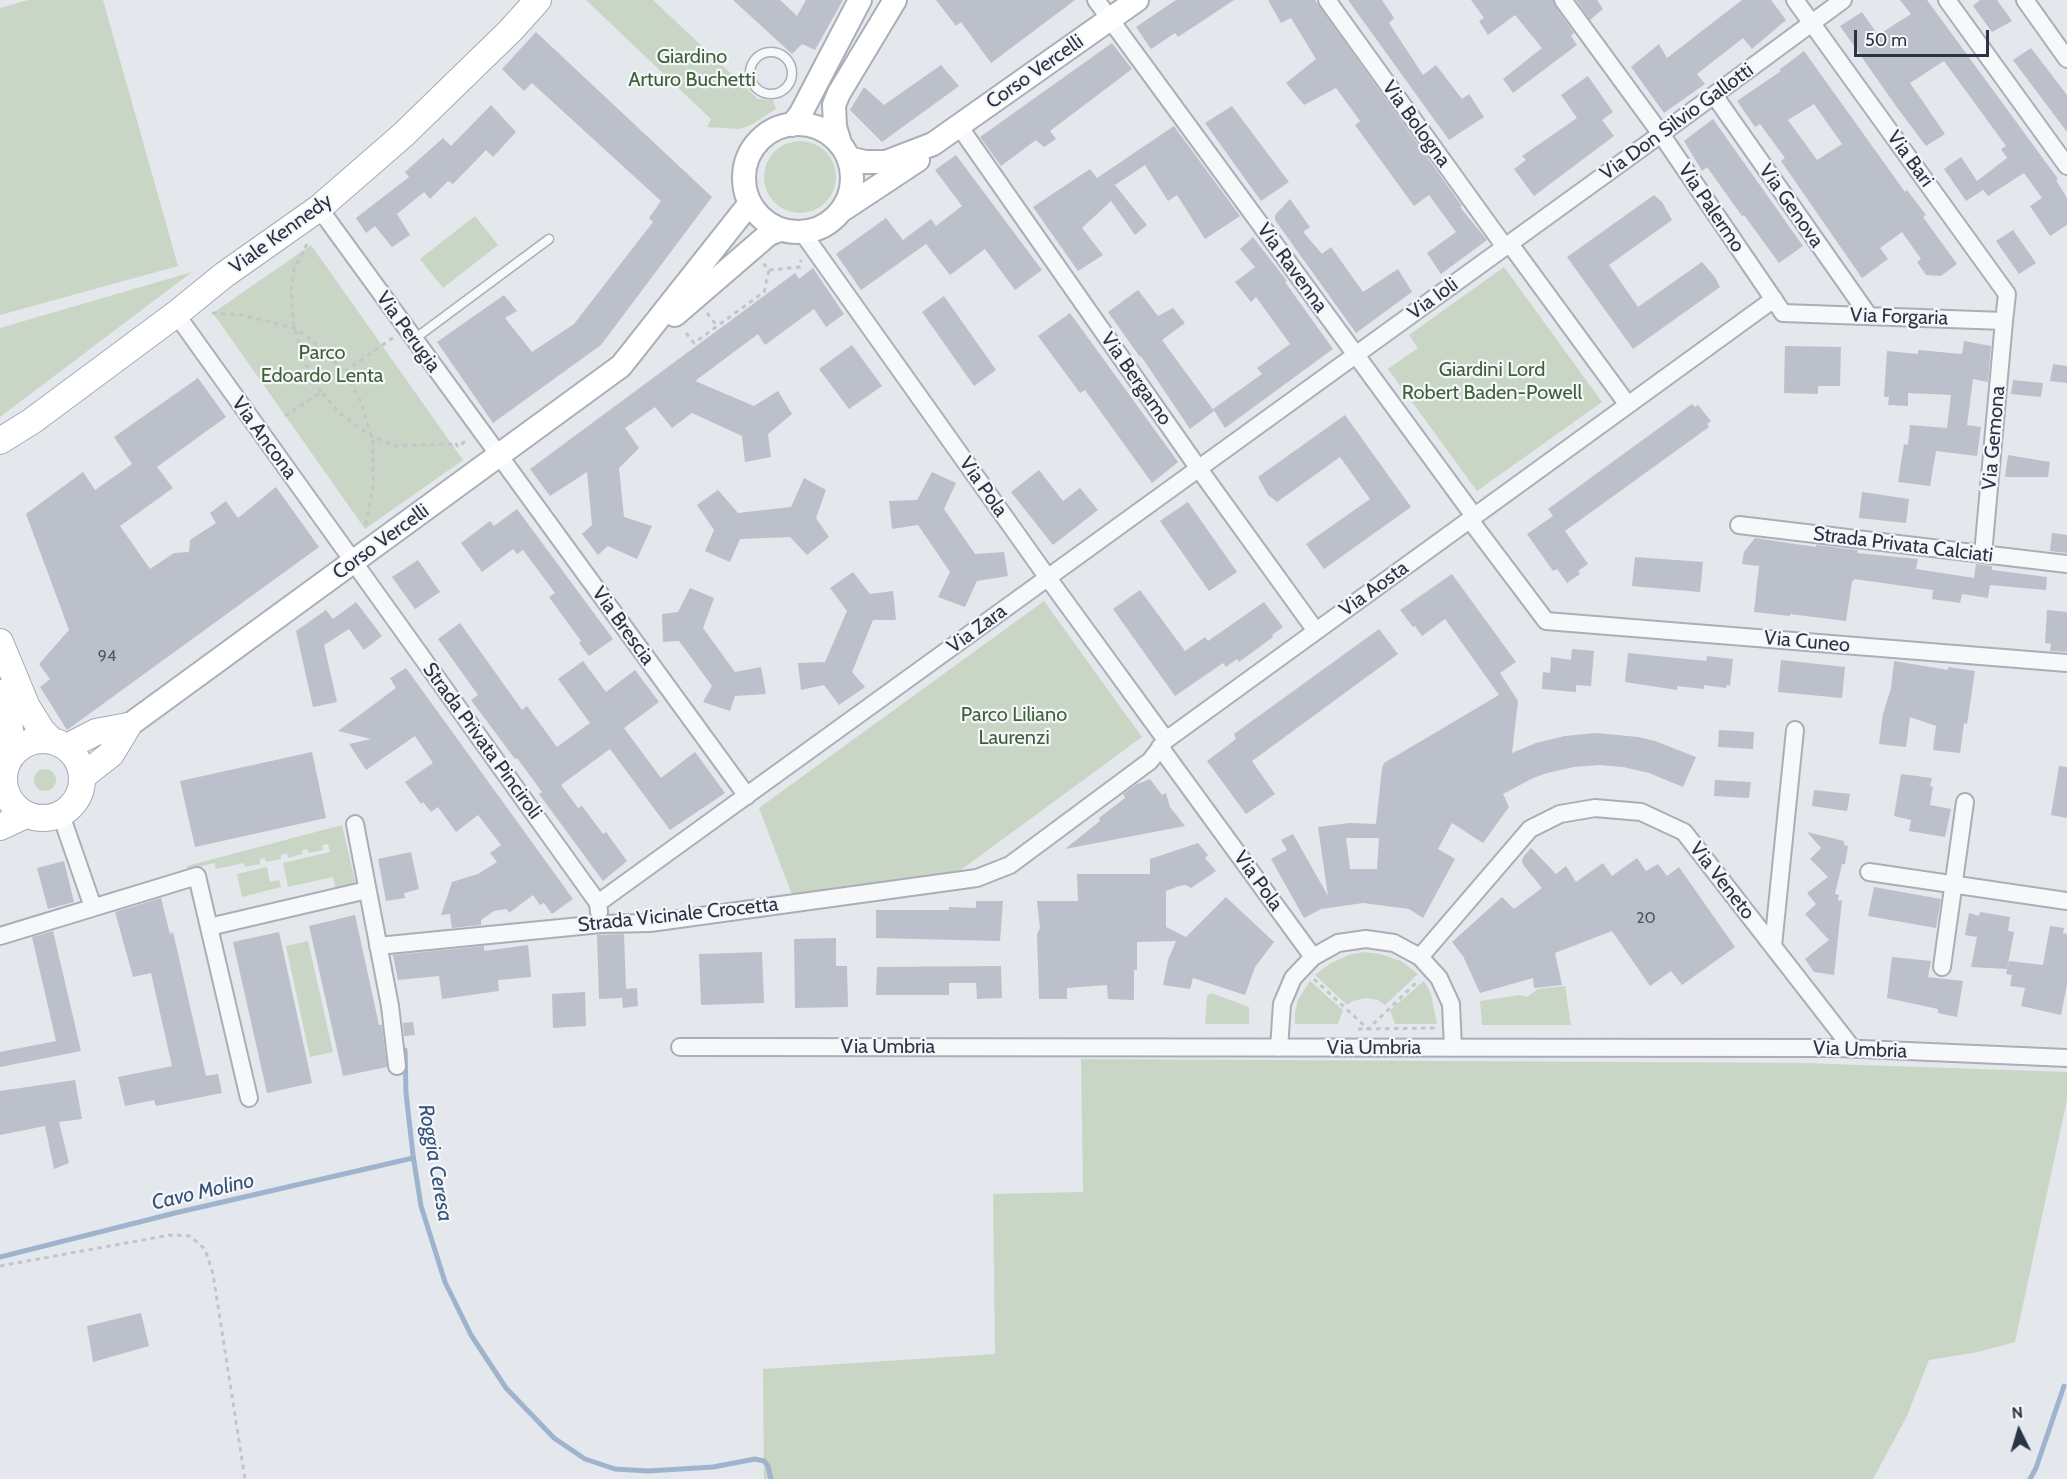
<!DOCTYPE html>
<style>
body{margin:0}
#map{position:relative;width:2067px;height:1479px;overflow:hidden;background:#e4e7ec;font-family:Cabin,sans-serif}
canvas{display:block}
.north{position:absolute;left:1989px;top:1401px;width:60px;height:60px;-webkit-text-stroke:4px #f4f6f9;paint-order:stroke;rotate:355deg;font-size:16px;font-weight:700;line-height:24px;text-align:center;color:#2b3445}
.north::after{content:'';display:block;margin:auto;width:21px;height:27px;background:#2b3445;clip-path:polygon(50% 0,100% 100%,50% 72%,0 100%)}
.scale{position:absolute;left:1854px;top:30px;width:135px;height:27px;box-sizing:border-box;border:3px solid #2b3445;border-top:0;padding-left:8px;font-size:18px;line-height:21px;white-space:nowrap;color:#2b3445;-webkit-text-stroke:4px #f4f6f9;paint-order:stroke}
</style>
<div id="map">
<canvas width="2067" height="1479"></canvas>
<div class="north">N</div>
<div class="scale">50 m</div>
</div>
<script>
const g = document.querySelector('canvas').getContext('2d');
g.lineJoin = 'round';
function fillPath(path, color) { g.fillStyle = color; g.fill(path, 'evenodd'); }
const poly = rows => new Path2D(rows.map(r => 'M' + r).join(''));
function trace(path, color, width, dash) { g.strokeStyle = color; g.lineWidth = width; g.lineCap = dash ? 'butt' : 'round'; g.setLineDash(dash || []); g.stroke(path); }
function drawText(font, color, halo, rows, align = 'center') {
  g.font = font + ' Cabin,sans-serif'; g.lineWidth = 4.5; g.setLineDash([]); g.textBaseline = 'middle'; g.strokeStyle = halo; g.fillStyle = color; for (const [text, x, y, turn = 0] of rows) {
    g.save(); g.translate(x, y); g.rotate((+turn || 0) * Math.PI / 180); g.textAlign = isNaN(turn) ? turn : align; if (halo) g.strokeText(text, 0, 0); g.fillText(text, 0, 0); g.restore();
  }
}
fillPath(poly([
 [28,0,103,0,178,266,0,315,0,8],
 [586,0,653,0,758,99,773,100,776,109,749,126,739,129,707,127,711,119],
 '764 177a36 36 0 1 1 72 0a36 36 0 1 1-72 0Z',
 [475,216,498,245,443,288,420,259],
 [311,245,463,460,365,529,213,313],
 [1504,267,1602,402,1477,491,1388,369,1418,348,1409,335],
 [192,272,0,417,0,328],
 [1044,601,1142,737,958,872,792,895,759,808],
 '34 780a11 11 0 1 1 22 0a11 11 0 1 1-22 0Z',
 [342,825,356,885,336,890,333,877,288,887,283,863,330,852,328,844,322,845,323,850,309,853,307,849,302,850,302,854,288,858,287,853,281,855,281,859,266,862,265,858,260,859,260,864,245,867,244,863,216,869,214,863,188,870,187,866],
 [267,867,270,882,279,880,281,887,242,897,237,874],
 [308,941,333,1052,310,1057,286,946],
 [1363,952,1380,954,1401,961,1418,974,1385,1005,1378,1000,1365,998,1353,1001,1347,1005,1315,975,1331,963,1349,955],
 [1310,981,1343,1010,1338,1024,1295,1024,1295,1013,1298,1000],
 [1424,981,1431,994,1437,1024,1395,1024,1390,1010],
 [1565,986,1571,1025,1482,1025,1480,1001,1519,995,1527,997,1538,989],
 [1211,993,1249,1007,1249,1024,1205,1024,1207,996],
 [1081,1059,1803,1063,2067,1072,2067,1100,2015,1342,1978,1352,1929,1360,1907,1416,1873,1479,764,1479,763,1369,995,1354,993,1194,1083,1192]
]), '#c9d6c5');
trace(poly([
 [405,1050,406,1093,413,1155,421,1206,445,1282,471,1335,506,1388,554,1438,585,1459,615,1469,648,1471,713,1467,755,1459,764,1461,768,1466,771,1479],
 [0,1257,175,1213,413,1158],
 [2030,1479,2036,1468,2064,1386]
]), '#9fb4cc', 5);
fillPath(poly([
 [733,0,780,0,797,16,806,0,843,0,815,50,802,44,792,54],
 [936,0,1075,0,991,63,961,22,956,26],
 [1176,0,1234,0,1178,37,1175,33,1151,49,1136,27],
 [1268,0,1315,0,1462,206,1460,207,1487,240,1441,274,1427,253,1456,232,1429,195,1414,206,1355,125,1360,121,1336,88,1304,105,1286,83,1316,59,1291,18,1281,23],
 [1348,0,1382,0,1394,18,1389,23,1423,75,1436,65,1462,99,1469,94,1484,117,1449,140],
 [1471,0,1553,0,1555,6,1574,33,1571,36,1577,45,1513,93,1503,79,1542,48,1515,15,1488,35,1479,21,1484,18],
 [1576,0,1597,0,1603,9,1590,20],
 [1742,0,1771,0,1786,20,1752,49,1743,38,1697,74,1705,84,1664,113,1631,67,1659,44,1667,58],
 [1900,0,1927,0,2058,179,2056,180,2067,198,2067,225,2050,236,2030,206,2042,198,2024,173,1988,196,1981,187,1983,190,1966,201,1944,169,1961,157,1977,181,2007,158,2001,149,2006,146,1944,61,1910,83,1945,134,1926,146,1896,106,1840,26,1862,12,1878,35,1911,14],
 [1980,0,1997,0,2012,21,1992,32,1973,6],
 [536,32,712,197,601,345,493,423,437,342,504,295,517,311,505,318,532,352,574,324,653,222,649,218,661,201,532,83,524,91,502,69],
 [1112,43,1132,69,1050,131,1056,139,1044,147,1036,140,1001,166,980,137],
 [2031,48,2067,95,2067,132,2013,60],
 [1804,51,1905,192,1907,190,1926,215,1923,217,1957,264,1941,276,1926,275,1917,262,1921,259,1902,232,1880,248,1888,259,1862,278,1781,161,1785,158,1760,124,1755,127,1737,101,1781,71,1779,70],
 [1814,104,1842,144,1817,160,1788,120],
 [941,65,959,86,882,142,850,110,864,87,884,105],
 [1588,76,1613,112,1602,120,1614,136,1534,196,1514,169,1526,160,1522,156,1577,118,1561,95],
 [491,105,516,132,493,157,486,150,453,184,448,181,430,199,424,192,397,214,410,235,392,247,375,226,366,233,356,218,409,177,405,172,443,138,451,146],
 [1232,106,1289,182,1261,201,1205,123],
 [1713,119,1803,246,1779,263,1744,215,1742,216,1707,167,1702,171,1684,141],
 [1174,126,1240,216,1205,239,1177,195,1168,201,1145,165,1115,185,1147,225,1135,235,1111,201,1082,228,1103,255,1078,271,1033,207,1090,169,1097,178],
 [956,155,1042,270,1015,290,985,249,950,275,926,244,861,290,836,254,886,218,903,240,931,219,936,226,962,206,935,170],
 [1654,195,1662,202,1672,220,1609,265,1638,307,1702,262,1715,277,1720,287,1633,349,1567,257],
 [1290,199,1310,227,1303,232,1322,254,1331,247,1363,292,1398,269,1412,292,1356,333,1275,220,1275,215],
 [2013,230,2036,263,2019,274,1996,241],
 [1253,237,1287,281,1285,282,1333,349,1225,428,1213,409,1262,374,1257,368,1290,344,1256,297,1251,302,1235,282,1255,267,1240,249],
 [813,268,844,314,826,327,814,309,765,345,758,334,695,381,754,406,778,391,792,414,768,434,771,457,745,462,742,436,692,413,672,428,655,407,625,428,639,448,619,468,624,517,652,526,637,559,608,546,598,555,582,534,592,525,587,472,550,496,530,469,795,273,799,279],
 [1138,290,1158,316,1173,308,1185,323,1162,340,1214,411,1190,429,1141,356,1140,357,1108,312],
 [944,296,996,370,974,386,922,312],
 [1070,313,1178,462,1152,483,1085,390,1080,393,1038,336],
 [1964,341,1991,346,1988,382,1973,379,1967,425,1981,427,1977,456,1936,451,1930,486,1898,482,1904,444,1908,445,1910,425,1947,428,1951,395,1908,393,1908,406,1888,405,1889,397,1884,397,1887,351,1918,354,1918,350,1962,354],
 [852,345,882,386,849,409,819,369],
 [1785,346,1841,347,1840,386,1818,386,1818,394,1784,393],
 [2053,364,2067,366,2067,383,2050,381],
 [198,378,226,417,157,467,173,488,120,526,150,569,174,553,189,552,190,540,216,523,210,513,226,501,238,518,276,487,319,547,67,730,40,687,50,679,39,664,69,630,26,514,83,472,95,490,132,464,114,437],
 [2013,380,2043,383,2041,397,2011,394],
 [1692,404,1695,407,1698,405,1711,421,1707,424,1709,427,1565,531,1588,564,1578,571,1580,574,1567,583,1557,569,1553,571,1527,534,1553,516,1548,509],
 [1345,415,1411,507,1324,569,1306,544,1370,499,1340,457,1277,502,1268,495,1258,477],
 [2008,455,2050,462,2048,477,2005,477],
 [1039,470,1063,501,1080,488,1098,510,1053,545,1011,492],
 [932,472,956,483,944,509,975,554,1004,552,1008,576,977,581,965,607,938,597,950,572,918,525,892,529,889,501,917,500],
 [804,478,826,490,816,518,829,537,807,555,790,537,740,539,730,562,705,551,714,530,697,505,718,490,738,513,791,507],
 [1862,492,1909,499,1906,523,1859,518],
 [1188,502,1237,572,1209,591,1160,521],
 [517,509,613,639,589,656,579,643,581,641,549,597,555,593,523,550,517,554,513,549,482,572,461,543,490,521,494,526],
 [2052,533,2067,535,2067,553,2050,551],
 [1755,538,1816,547,1816,545,1858,550,1857,553,1918,559,1916,569,1974,578,1976,564,1992,566,1992,570,2047,577,2046,590,1990,585,1988,598,1962,594,1960,603,1932,599,1933,590,1854,579,1854,581,1852,581,1846,621,1790,614,1790,616,1754,612,1759,566,1742,564,1744,552],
 [1635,557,1703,562,1700,592,1632,586],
 [418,560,440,592,415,609,392,577],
 [853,572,870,594,893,591,896,620,873,620,852,672,865,687,839,705,824,685,801,690,798,663,825,662,847,611,830,588],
 [1452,574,1516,662,1500,673,1518,701,1512,753,1536,743,1565,736,1596,733,1638,737,1655,741,1696,757,1683,787,1649,773,1623,767,1599,765,1574,767,1547,773,1533,778,1503,794,1509,807,1483,843,1452,823,1438,849,1455,859,1423,918,1409,909,1363,903,1321,909,1304,918,1271,859,1287,850,1281,840,1293,834,1328,896,1318,827,1349,823,1376,824,1382,768,1384,763,1499,695,1445,619,1422,636,1415,626,1413,627,1400,610],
 [1346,838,1379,838,1377,869,1350,869],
 [690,588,714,598,703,628,735,672,761,667,766,694,735,696,730,711,703,702,712,686,679,641,663,642,662,614,678,612],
 [1140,590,1185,651,1205,637,1208,641,1264,602,1283,627,1272,635,1273,637,1239,662,1237,659,1226,667,1223,663,1175,696,1113,609],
 [356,602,382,636,364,650,349,629,324,645,337,702,313,707,296,631,326,610,333,619],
 [2047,610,2067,612,2067,652,2050,651,2051,644,2045,643],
 [460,623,522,710,527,706,557,747,590,723,558,679,583,661,606,692,635,670,659,702,624,728,661,778,695,752,725,793,670,830,610,749,561,785,578,808,582,806,603,834,606,832,627,861,603,881,539,794,542,792,517,758,515,759,471,700,478,695,438,639],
 [1379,629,1398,654,1252,761,1275,794,1246,814,1207,761,1236,739,1234,734],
 [1572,649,1594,651,1591,686,1576,685,1576,692,1542,689,1543,672,1550,673,1551,657,1571,660],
 [1628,653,1706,661,1707,656,1733,659,1730,686,1727,685,1726,688,1704,685,1704,689,1677,686,1677,690,1625,682],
 [1781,660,1845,667,1842,698,1778,692],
 [1894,661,1948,670,1948,667,1975,671,1967,724,1964,723,1960,753,1933,750,1936,726,1910,717,1906,747,1879,744,1883,714,1891,688],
 [406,668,573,899,552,914,544,903,540,905,533,895,509,913,507,909,494,911,481,920,481,925,452,928,450,914,441,915,452,882,478,874,497,862,490,853,501,845,478,815,456,832,438,807,431,812,423,802,421,804,405,782,433,763,415,736,366,770,349,744,371,739,338,731,396,688,390,678],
 [1719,730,1754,732,1753,749,1718,747],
 [312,752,326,818,195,847,180,781],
 [2059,766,2067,767,2067,818,2051,815],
 [1901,774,1932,778,1930,786,1933,787,1930,805,1951,809,1945,837,1909,831,1911,820,1894,816],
 [1150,779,1162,795,1166,793,1170,807,1185,826,1065,849,1100,821,1099,818,1125,798,1123,794,1137,784],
 [1715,780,1751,782,1749,798,1714,796],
 [1814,790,1850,794,1847,811,1812,806],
 [1807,832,1844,841,1844,845,1848,846,1845,864,1842,864,1835,894,1839,895,1838,901,1842,900,1834,975,1814,972,1805,959,1829,940,1805,914,1816,904,1807,893,1828,877,1810,859,1821,848],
 [1198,843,1208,855,1205,858,1216,871,1191,888,1186,885,1179,886,1166,891,1166,927,1186,937,1226,897,1274,942,1255,967,1245,995,1193,978,1190,989,1163,985,1168,960,1176,941,1137,942,1137,970,1134,970,1134,1000,1108,999,1107,985,1067,988,1067,999,1039,999,1037,934,1040,928,1037,901,1078,901,1077,874,1150,874,1150,859],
 [1531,848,1556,874,1566,866,1576,882,1603,863,1612,876,1637,858,1646,871,1658,864,1667,876,1679,867,1735,947,1682,985,1671,971,1650,986,1612,931,1555,953,1562,985,1534,988,1533,978,1480,993,1463,956,1452,942,1502,897,1514,909,1542,888,1524,866,1522,861,1524,856],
 [411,852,419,889,404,893,405,898,386,901,378,859],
 [64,861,74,902,48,909,37,868],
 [1874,887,1941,899,1936,928,1868,916],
 [161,898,170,934,173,932,206,1076,218,1074,222,1093,156,1106,154,1100,125,1106,118,1077,172,1066,151,973,133,977,115,912],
 [976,901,1003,901,1000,941,876,938,876,910,949,910,949,907,976,908],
 [1980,912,2010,917,2008,931,2014,932,2007,969,1971,967,1977,937,1965,935,1969,913,1979,916],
 [355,915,379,1025,382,1025,387,1067,343,1076,309,926],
 [2050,926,2064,928,2063,933,2067,934,2067,984,2061,1015,2021,1006,2025,988,2010,986,2012,975,2006,974,2009,961,2043,965],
 [53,931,81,1051,0,1067,0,1052,56,1041,32,937],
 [279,932,312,1083,267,1093,233,942],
 [624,934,626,989,637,988,638,1006,623,1008,622,998,599,999,597,935],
 [836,938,836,966,847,966,848,1007,795,1008,794,939],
 [528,945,531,977,498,980,499,991,442,999,439,976,398,980,393,955,484,946,484,951],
 [762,952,764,1003,701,1005,699,954],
 [1892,957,1931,961,1928,977,1963,981,1957,1017,1938,1013,1938,1009,1887,998],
 [1001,966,1002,998,977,999,976,983,949,983,949,995,876,995,877,967],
 [585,992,586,1026,553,1028,552,994],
 [413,1022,415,1035,404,1036,403,1023],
 [75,1080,82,1119,59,1122,69,1163,54,1169,45,1126,0,1135,0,1091],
 [141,1313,149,1346,93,1362,87,1326]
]), '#bbc0ca');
const lane = poly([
 '750 73a21 21 0 1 1 42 0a21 21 0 1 1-42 0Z',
 [413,340,549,239]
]);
const street = poly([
 [1096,0,1474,516],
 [1327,0,1505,247],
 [1563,0,1661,134,1783,313,2004,321,2007,294,1795,0],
 [1947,0,2067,166],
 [2025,0,2067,59],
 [1714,95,1869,316],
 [959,126,1199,469,1316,631],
 [319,208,747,796],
 [802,232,1048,578,1166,740],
 [1510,244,1628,405],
 [176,314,598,903,599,912],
 [1470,520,1546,621,2067,663],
 [1739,525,2067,564],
 [1983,554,2004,321],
 [1160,747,1313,957],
 [61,815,93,907],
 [355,824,390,1006,397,1066],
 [1869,872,2067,901],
 [598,903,1661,134,1843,0],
 [209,927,367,890],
 [0,936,197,876,249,1098],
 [378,946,601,924,650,923,977,878,1010,865,1150,761,1166,740,1774,299],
 [1773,946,1795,730],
 [1420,957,1530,829,1560,814,1595,808,1641,812,1684,832,1852,1048],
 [1942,967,1965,802],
 [680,1047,1839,1048,2067,1058],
 [1279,1048,1282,1004,1293,978,1313,957,1338,943,1366,939,1394,943,1420,957,1439,978,1451,1004,1453,1048]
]);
const secondary = poly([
 '744 178a54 54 0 1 1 108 0a54 54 0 1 1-108 0Z',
 [792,125,801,113,860,0],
 [840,143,835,127,834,105,839,93,895,0],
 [849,158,865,162,886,162,933,144,1137,0],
 [844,209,918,160],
 [675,315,769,234,780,230],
 [128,726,621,366,750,203]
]);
const primary = poly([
 [0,441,32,421,176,314,224,275,319,208,403,135,510,31,538,0],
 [0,642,27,707,42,731,52,741],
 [0,693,8,715,13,753],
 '4 779a39 39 0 1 1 78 0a39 39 0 1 1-78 0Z',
 [67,747,96,732,128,726],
 [83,776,111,754,128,726],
 [0,827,26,815]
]);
trace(lane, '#a9aeb7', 11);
trace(street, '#a9aeb7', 20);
trace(secondary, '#a9aeb7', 26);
trace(primary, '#a3abb8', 28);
trace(poly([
 [307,244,294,269,291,290,294,328,305,362,321,392],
 [769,270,800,267,801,260],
 [212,313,242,315,294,328,306,335,344,371,361,402,373,442,373,488,365,528],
 [707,313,717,326],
 [686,333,694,343,764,292,769,270,763,263],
 [345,371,394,337],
 [285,416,321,392,340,413,369,435,396,446,452,444,455,442,458,447,468,439],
 [1314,979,1368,1029,1419,980],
 [1358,1029,1435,1028],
 [0,1266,170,1235,190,1236,205,1249,213,1274,245,1479]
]), '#c2c5cb', 3, [4.5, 4.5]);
trace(lane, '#f7f8fa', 8);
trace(street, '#f7f8fa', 16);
trace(secondary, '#fff', 22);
trace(primary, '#fff', 26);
drawText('16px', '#4f5766', null, [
 ["94",107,656],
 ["20",1646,918]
]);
drawText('20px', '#3f6138', '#f4f6f9', [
 ["Giardino",692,57],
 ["Arturo Buchetti",692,80],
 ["Parco",322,353],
 ["Edoardo Lenta",322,376],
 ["Giardini Lord",1492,370],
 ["Robert Baden-Powell",1492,393],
 ["Parco Liliano",1014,715],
 ["Laurenzi",1014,738]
]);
drawText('20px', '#2b3445', '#f4f6f9', [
 ["Corso Vercelli",1035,72,-35],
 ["Via Don Silvio Gallotti",1677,122,-36],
 ["Via Bologna",1416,124,54],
 ["Via Bari",1910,159,54],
 ["Via Genova",1791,206,55],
 ["Via Palermo",1711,208,56],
 ["Viale Kennedy",281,234,-36],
 ["Via Ravenna",1292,268,54],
 ["Via Ioli",1433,299,-36],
 ["Via Forgaria",1899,317,2],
 ["Via Perugia",408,332,54],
 ["Via Bergamo",1136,379,55],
 ["Via Ancona",264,438,54],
 ["Via Gemona",1994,438,-85],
 ["Via Pola",983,487,55],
 ["Corso Vercelli",381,542,-36],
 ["Strada Privata Calciati",1903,545,7],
 ["Via Aosta",1374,589,-36],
 ["Via Brescia",623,626,54],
 ["Via Zara",977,629,-36],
 ["Via Cuneo",1807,642,5],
 ["Strada Privata Pinciroli",482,741,54],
 ["Via Pola",1258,881,54],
 ["Via Veneto",1722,881,52],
 ["Strada Vicinale Crocetta",678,915,-6],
 ["Via Umbria",888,1047],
 ["Via Umbria",1374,1048],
 ["Via Umbria",1860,1050,2]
]);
drawText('italic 21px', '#34527a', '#f4f6f9', [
 ["Roggia Ceresa",435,1163,80],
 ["Cavo Molino",203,1192,-13]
]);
</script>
